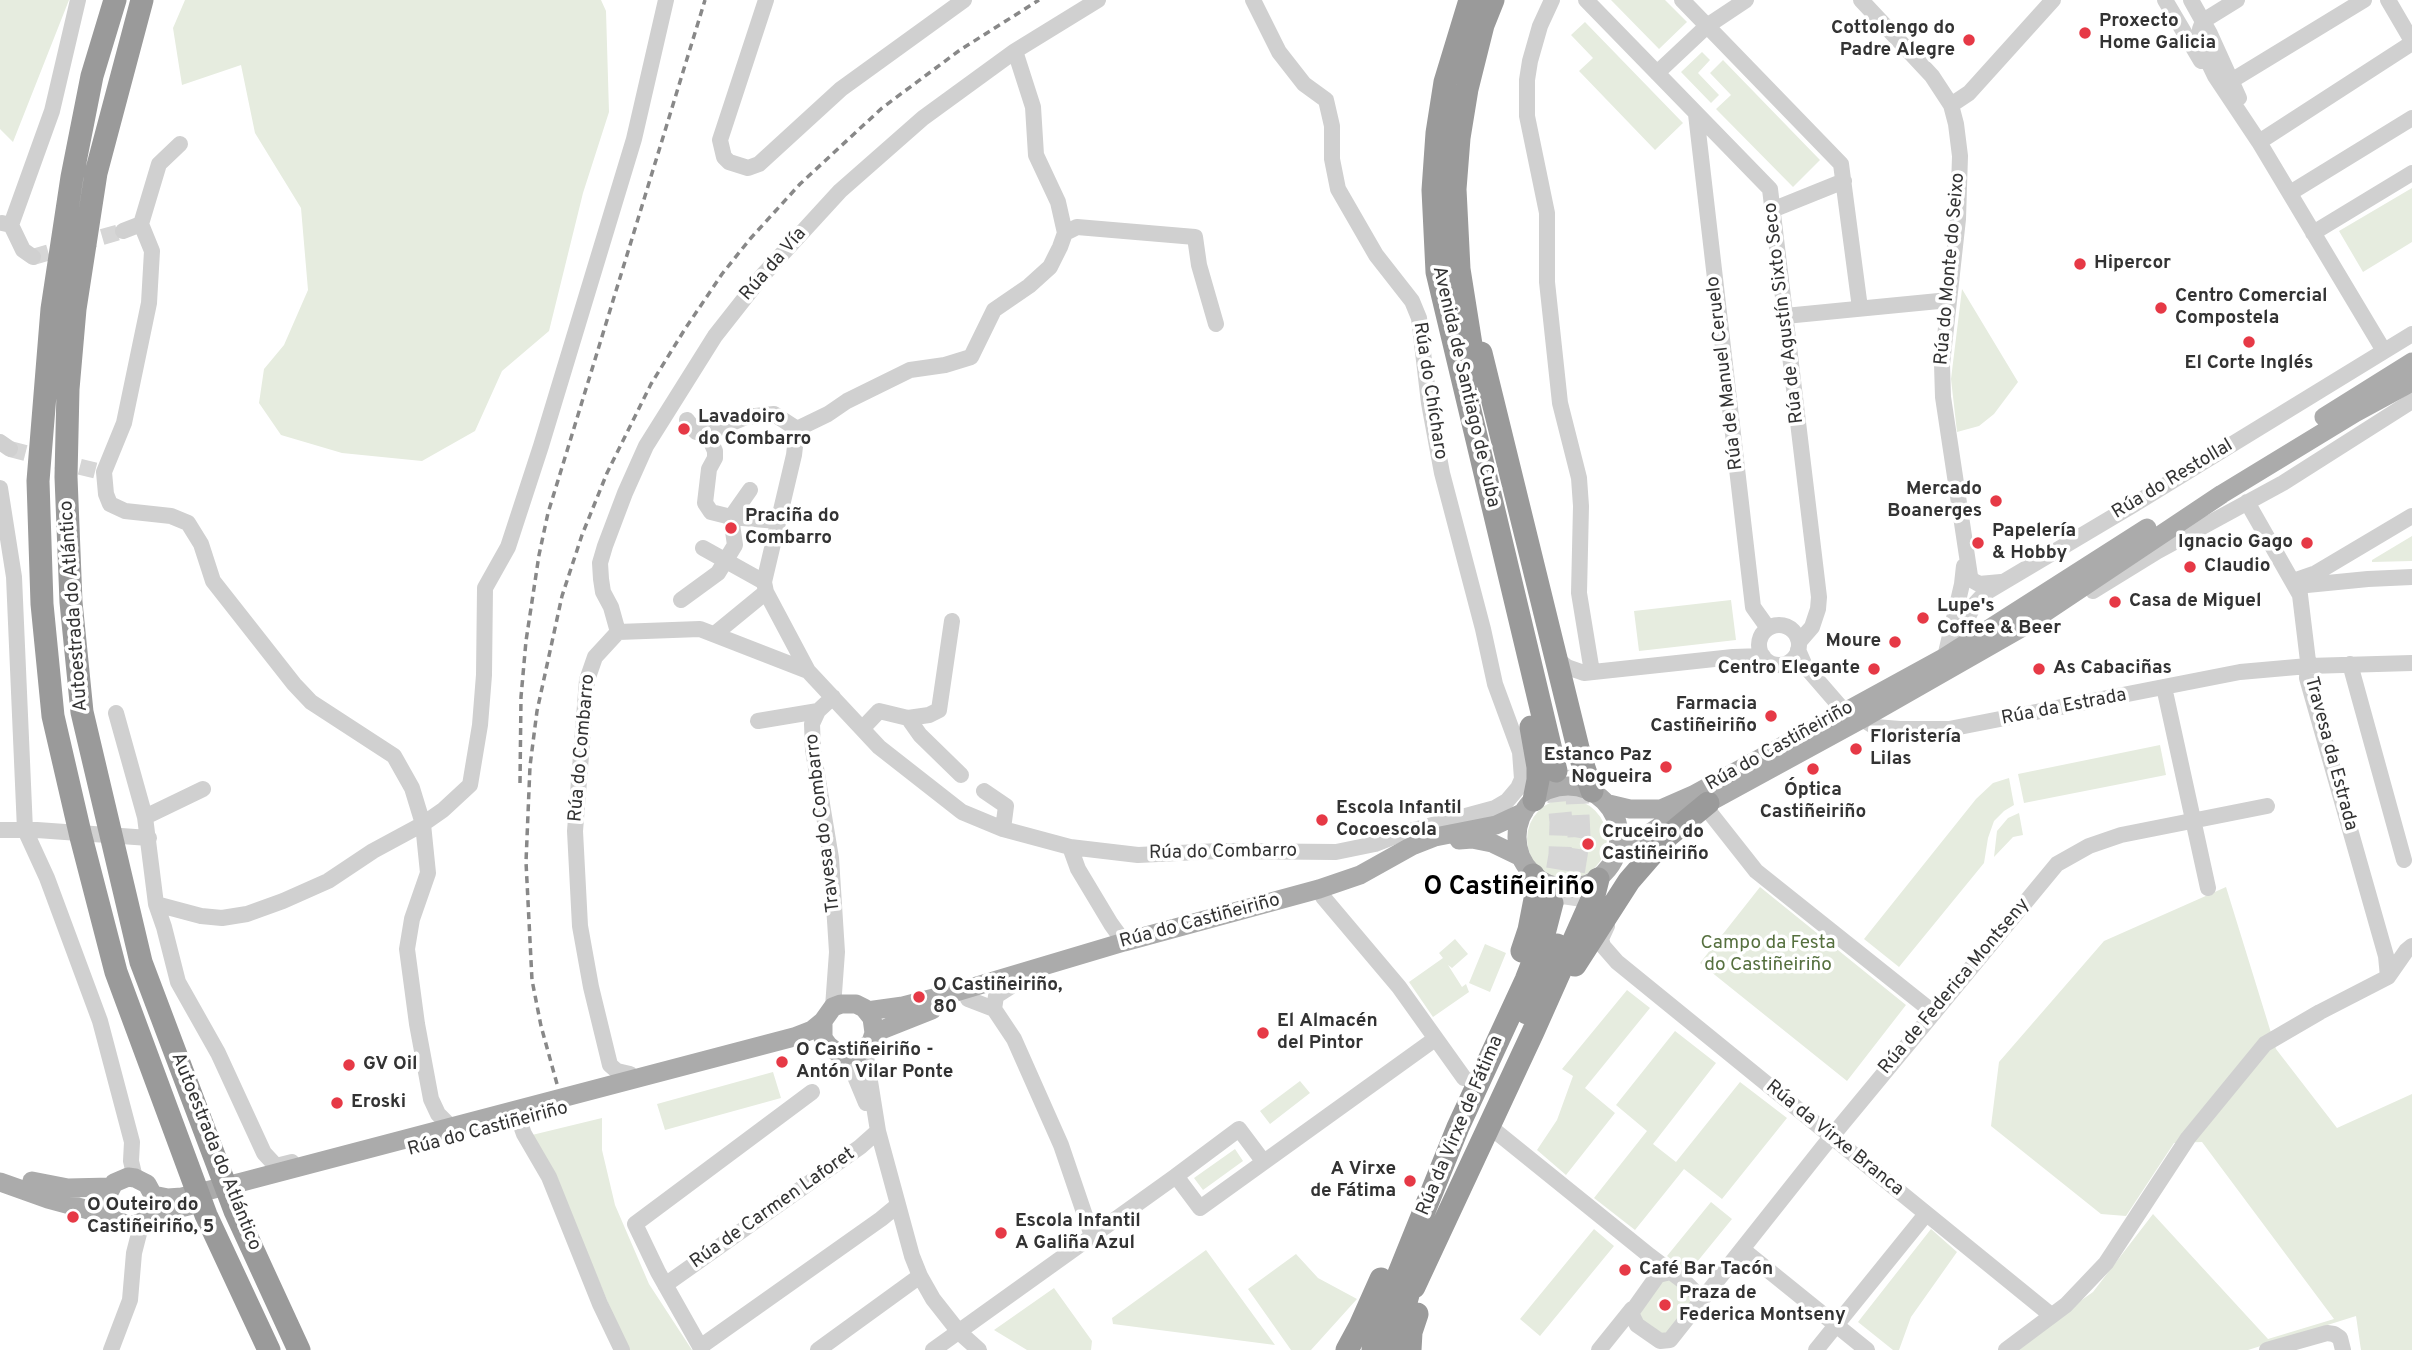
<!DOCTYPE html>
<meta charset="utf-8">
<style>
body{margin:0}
canvas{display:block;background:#fff}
</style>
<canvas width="2412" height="1350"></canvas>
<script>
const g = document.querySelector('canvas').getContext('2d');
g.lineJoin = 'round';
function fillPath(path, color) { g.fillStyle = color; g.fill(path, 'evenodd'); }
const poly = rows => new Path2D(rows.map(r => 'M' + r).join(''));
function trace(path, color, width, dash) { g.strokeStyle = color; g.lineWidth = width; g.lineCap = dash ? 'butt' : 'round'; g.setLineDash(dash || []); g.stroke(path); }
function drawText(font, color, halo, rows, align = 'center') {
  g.font = font + ' Overpass,sans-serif'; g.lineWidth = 7; g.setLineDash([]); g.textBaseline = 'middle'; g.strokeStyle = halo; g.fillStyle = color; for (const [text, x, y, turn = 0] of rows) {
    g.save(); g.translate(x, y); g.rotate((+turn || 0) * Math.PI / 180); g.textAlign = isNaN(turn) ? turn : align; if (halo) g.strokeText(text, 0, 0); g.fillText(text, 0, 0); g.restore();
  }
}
fillPath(poly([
 [0,0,69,0,13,142,0,129],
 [185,0,601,0,606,11,609,112,583,193,549,331,502,371,475,431,422,461,342,453,281,435,259,403,264,369,284,345,308,290,301,208,255,133,241,65,182,85,173,28],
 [1611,0,1665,0,1687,22,1659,49],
 [1585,22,1683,123,1655,150,1579,71,1593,58,1571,35],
 [1702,52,1710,60,1698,73,1719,95,1711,103,1681,72],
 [1723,60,1820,160,1793,187,1716,109,1731,95,1710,73],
 [2412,188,2412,242,2363,272,2339,231],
 [1962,289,2018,382,1994,414,1979,426,1957,432,1951,379],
 [2412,536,2412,561,2372,562,2372,560],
 [1731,600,1736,640,1639,651,1634,611],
 [2160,745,2166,775,2024,803,2018,774],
 [2009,778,2014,805,2004,811,1994,821,1988,838,1984,863,1899,967,1864,939,1976,799,1993,783],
 '1527 839a40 40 0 1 1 80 0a40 40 0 1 1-80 0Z',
 [2019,813,2023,835,2013,837,1994,857,1997,831,2008,818],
 [1760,887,1906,1005,1847,1081,1700,963],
 [2226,887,2276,1049,2337,1128,2412,1094,2412,1350,2361,1350,2356,1316,2248,1350,2011,1350,2093,1292,2153,1214,2268,1339,2334,1319,2202,1142,2174,1143,2126,1216,2101,1214,1991,1126,1999,1062,2104,941],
 [1455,939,1468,954,1452,968,1448,965,1462,987,1466,984,1469,992,1433,1017,1409,982,1443,958,1439,953],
 [1485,944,1506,953,1490,992,1469,983],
 [1627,990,1650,1008,1585,1088,1615,1113,1566,1175,1537,1150,1557,1120,1573,1076,1562,1069],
 [1675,1031,1716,1063,1653,1144,1676,1162,1740,1082,1787,1118,1722,1199,1684,1169,1635,1230,1594,1198,1647,1131,1616,1105],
 [773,1072,781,1098,665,1130,657,1104],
 [1300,1081,1310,1093,1270,1124,1260,1111],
 [602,1118,602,1150,615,1205,649,1284,692,1350,628,1350,550,1165,532,1135],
 [1235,1149,1243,1161,1203,1190,1194,1178],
 [1711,1202,1732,1219,1688,1273,1667,1256],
 [1594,1229,1614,1246,1540,1336,1520,1319],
 [1931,1229,1957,1252,1911,1317,1899,1350,1893,1350,1858,1322],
 [1206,1250,1275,1345,1113,1324,1112,1318],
 [1296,1254,1318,1278,1357,1299,1311,1350,1291,1350,1248,1289],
 [1672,1280,1688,1292,1691,1300,1689,1309,1664,1335,1654,1332,1638,1314,1658,1282],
 [1054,1288,1092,1341,1091,1350,1027,1350,994,1330]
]), '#e6ecdf');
trace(poly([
 [33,257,123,231],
 [10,449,97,471]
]), '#d6d6d6', 16, [16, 8]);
trace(poly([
 [1552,903,1560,855,1561,822,1556,771],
 [1568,905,1579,837,1577,792,1572,769]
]), '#d6d6d6', 23, [23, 11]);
trace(poly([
 [766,0,720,140,724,157,729,162,748,168,759,164,841,89,964,0],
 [1552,0,1540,26,1530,61,1527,80,1527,116,1547,213,1547,282,1560,403,1579,478,1581,506,1579,593,1592,672],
 [1586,0,1770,189,1819,597,1818,609,1812,627,1799,642],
 [1682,0,1841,164,1860,308],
 [1861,0,1932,76,1951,105,1956,124,1960,156,1958,219,1942,364,1943,397,1970,576,1972,580,1979,584,2001,582],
 [2165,0,2201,61],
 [2191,0,2210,34,2239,98],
 [2388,0,2412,41],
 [2203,21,2200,29,2203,51,2215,76,2259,142,2384,351],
 [2203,21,2237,0],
 [1657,73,1707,26,1746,0],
 [2231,81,2364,0],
 [1951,105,1969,93,2053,0],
 [1696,114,1753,607,1768,628],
 [2259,142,2412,43],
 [2290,193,2412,118],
 [1772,210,1844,181],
 [2,223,11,225,23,250,33,257],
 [11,225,52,111,78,0],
 [123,231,141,224],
 [1065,233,1077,227,1195,237,1199,265,1216,324],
 [2313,233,2412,173],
 [1785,316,1949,300],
 [687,420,696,432,707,433],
 [0,442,10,449],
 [104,472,106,494,110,504,125,511,171,516,188,523,201,544,213,581,294,684,311,702,394,756,412,788,423,824,428,873,412,919,407,949,417,1024,431,1099,438,1114,447,1123],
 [104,472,124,423,149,303,152,251,141,224,159,164,180,144],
 [0,488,14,577,25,830,47,878,100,1021,132,1142,131,1161,135,1178],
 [2247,502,2300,595,2308,661,2307,678,2386,956,2388,977],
 [777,521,731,517,711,512,705,503,709,469,715,458,715,451,707,433,746,417,774,414,797,429],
 [703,548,764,582],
 [2293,581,2316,573,2412,516],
 [2300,587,2307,585,2368,579,2412,577],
 [2093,591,2158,551,2283,483,2412,401],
 [681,600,718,573,735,545,731,517,750,490],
 '1759 645a20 20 0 1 1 40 0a20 20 0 1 1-40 0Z',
 [618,632,611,607,603,592,601,579,600,563,605,546,625,493,646,446,715,336,763,275,840,191,923,118,1015,51,1098,0],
 [716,633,766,592],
 [1962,647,1965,623,1974,605,1985,593,2133,505,2412,334],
 [1798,650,1805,666,1844,711],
 [1945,657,1962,584,1964,566],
 [1557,659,1567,667,1584,673,1733,657,1763,656],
 [2350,664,2404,860],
 [808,671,766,592,764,582,794,455,797,429,828,414,847,401,910,370,945,365,971,357,994,310,1029,286,1050,267,1060,247,1065,233,1058,202,1036,155,1033,107,1015,51],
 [2164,687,2208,888],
 [833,697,818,711,812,724,813,750,831,858,837,952,833,1007],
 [116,713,145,817],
 [908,718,920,735,961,775],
 [1862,719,1875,727,1900,729,1949,729,2240,672,2308,666,2412,663],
 [758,721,818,711],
 [862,729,879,711,908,718,929,715,939,710,952,621],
 [203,789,145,817,156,904,164,927,178,982,218,1053,264,1153,276,1166,292,1162],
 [984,791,1006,806,1003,829],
 [1708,803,1711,814,1756,871,1934,1013],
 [0,830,37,830,149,838],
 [1070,847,1078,869,1111,924,1124,942],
 [1323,897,1399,987,1464,1078],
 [156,904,201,916,222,918,247,914,283,901,328,881,373,851,423,824,443,810,470,785,480,725,484,675,485,588,508,547,541,446,634,139,666,0],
 [1607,926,1601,939,1603,946,1617,962,2051,1315],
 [968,999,994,1009,1014,1039,1061,1145,1092,1236],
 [994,1009,996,996,1010,987],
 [865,1050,878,1131,912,1256,920,1276,933,1299,959,1332,979,1350],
 [846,1055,866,1103],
 [630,1074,617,1071,610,1065,591,987,580,926,575,831,587,680,595,657,618,632,700,629,808,671,879,747,962,812,1003,829,1070,847,1138,855,1219,851,1336,852,1375,844,1403,833,1495,808,1507,801,1518,788,1522,779,1520,752,1495,684,1483,629,1442,473,1429,403,1419,318,1412,301,1376,255,1338,189,1332,159,1332,126,1326,100,1304,84,1279,52,1253,0],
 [520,1123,524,1134,549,1177,600,1304,622,1350],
 [1489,1126,1650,1256,1687,1284,1699,1296,1699,1303],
 [1263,1161,1239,1129,1176,1176,1200,1208,1435,1039],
 [1742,1249,1867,1350],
 [1671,1272,1658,1275,1631,1313,1637,1325,1660,1341,1670,1340,1823,1147,2057,864,2089,846,2121,835,2267,806],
 [665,1285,860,1147,878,1131],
 [700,1347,881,1219,898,1205],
 [111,1350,130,1300,134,1253,142,1222],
 [702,1350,658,1272,635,1224,812,1092],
 [818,1350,920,1276],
 [933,1350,1176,1176],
 [1599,1350,1632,1309],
 [1816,1350,1926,1214],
 [2006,1350,2066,1305,2106,1263,2188,1138,2265,1044,2320,1012,2388,977,2406,951,2412,946],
 [2267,1350,2327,1333,2334,1334,2340,1338,2343,1350]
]), '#d0d0d0', 16);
trace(poly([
 [2324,417,2412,362],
 '1517 837a51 51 0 1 1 102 0a51 51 0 1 1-102 0Z',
 [1609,804,1630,809,1661,809,1693,795,1945,657,2147,528],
 [1459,840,1472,839,1492,843,1521,857],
 [1615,856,1671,819,1708,803,1862,719,2023,627,2222,494,2355,413,2412,382],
 [867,1011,903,1006,953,993,1124,942,1319,889,1360,875,1412,846,1435,837,1496,825,1524,812],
 [874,1033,932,1010],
 [32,1181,68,1188,111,1187],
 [0,1182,48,1199,111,1216,126,1225,134,1225,146,1220,152,1210,153,1195,147,1184,135,1178,128,1177,114,1183,106,1198,111,1216],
 [153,1195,168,1198,182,1197,242,1182,794,1037,812,1030,823,1021,833,1007,841,1004,856,1004,864,1008,872,1018,874,1033,871,1042,859,1053,846,1055,839,1054,828,1045,823,1038,823,1021],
 [149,1216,192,1205]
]), '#ababab', 19);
trace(poly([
 [115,0,92,76,72,177,52,309,38,481,42,604,53,716,81,837,116,972,206,1215,269,1350],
 [142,0,96,173,75,309,68,389,66,477,71,602,82,712,141,962,235,1211,299,1350],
 [1470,0,1445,82,1437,133,1433,190,1437,272,1556,771],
 [1481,353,1580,756,1592,791],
 [1476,376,1459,269,1455,189,1459,138,1467,89,1483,25,1493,0],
 [1531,727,1538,767,1538,780,1534,800],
 [1522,951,1529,930,1536,894,1533,875],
 [1575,965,1629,881,1668,836,1708,803],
 [1527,1013,1557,945],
 [1414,1287,1533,1032,1594,895,1598,879],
 [1347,1350,1360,1326,1381,1279],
 [1373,1350,1387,1303,1458,1127,1526,980,1544,934,1552,903],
 [1393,1350,1415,1269],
 [1410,1350,1411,1332,1417,1314]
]), '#9a9a9a', 23);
trace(poly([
 [520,783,521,697,526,641,539,555,548,513,705,0],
 [557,1084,541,1026,532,980,526,862,530,766,537,711,562,596,582,535,607,473,651,384,685,329,722,274,750,239,800,184,882,108,960,50,1039,0]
]), '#888', 3.5, [7, 5]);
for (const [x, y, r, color] of [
 [2085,33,7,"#e63946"],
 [1969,40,7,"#e63946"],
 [2080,264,7,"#e63946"],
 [2161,308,7,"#e63946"],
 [2249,342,7,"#e63946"],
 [684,429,7,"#e63946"],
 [1996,501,7,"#e63946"],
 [731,528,7,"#e63946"],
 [1978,543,7,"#e63946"],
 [2307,543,7,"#e63946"],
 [2190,567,7,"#e63946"],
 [2115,602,7,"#e63946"],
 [1923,618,7,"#e63946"],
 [1895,642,7,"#e63946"],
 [1874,669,7,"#e63946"],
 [2039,669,7,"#e63946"],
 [1771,716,7,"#e63946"],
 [1856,749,7,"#e63946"],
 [1666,767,7,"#e63946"],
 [1813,769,7,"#e63946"],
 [1322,820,7,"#e63946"],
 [1588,844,7,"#e63946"],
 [919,997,7,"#e63946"],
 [1263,1033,7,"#e63946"],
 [782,1062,7,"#e63946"],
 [349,1065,7,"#e63946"],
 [337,1103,7,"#e63946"],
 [1410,1181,7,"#e63946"],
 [73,1217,7,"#e63946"],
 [1001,1233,7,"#e63946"],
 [1625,1270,7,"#e63946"],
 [1665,1305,7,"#e63946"]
]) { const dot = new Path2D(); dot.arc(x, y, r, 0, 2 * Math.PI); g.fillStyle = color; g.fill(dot); trace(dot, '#fff', 2.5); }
drawText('bold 19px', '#333', '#fff', [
 ["Proxecto",2099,22],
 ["Home Galicia",2099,44],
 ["Cottolengo do",1955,29,"right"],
 ["Padre Alegre",1955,51,"right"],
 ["Hipercor",2094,264],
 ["Centro Comercial",2175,297],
 ["Compostela",2175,319],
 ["El Corte Inglés",2249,364,"center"],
 ["Lavadoiro",698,418],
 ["do Combarro",698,440],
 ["Mercado",1982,490,"right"],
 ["Boanerges",1982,512,"right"],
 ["Praciña do",745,517],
 ["Combarro",745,539],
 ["Papelería",1992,532],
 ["& Hobby",1992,554],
 ["Ignacio Gago",2293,543,"right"],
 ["Claudio",2204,567],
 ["Casa de Miguel",2129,602],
 ["Lupe's",1937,607],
 ["Coffee & Beer",1937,629],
 ["Moure",1881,642,"right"],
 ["Centro Elegante",1860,669,"right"],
 ["As Cabaciñas",2053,669],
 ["Farmacia",1757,705,"right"],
 ["Castiñeiriño",1757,727,"right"],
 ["Floristería",1870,738],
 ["Lilas",1870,760],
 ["Estanco Paz",1652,756,"right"],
 ["Nogueira",1652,778,"right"],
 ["Óptica",1813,791,"center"],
 ["Castiñeiriño",1813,813,"center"],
 ["Escola Infantil",1336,809],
 ["Cocoescola",1336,831],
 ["Cruceiro do",1602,833],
 ["Castiñeiriño",1602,855],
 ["O Castiñeiriño,",933,986],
 ["80",933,1008],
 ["El Almacén",1277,1022],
 ["del Pintor",1277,1044],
 ["O Castiñeiriño -",796,1051],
 ["Antón Vilar Ponte",796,1073],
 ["GV Oil",363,1065],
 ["Eroski",351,1103],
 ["A Virxe",1396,1170,"right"],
 ["de Fátima",1396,1192,"right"],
 ["O Outeiro do",87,1206],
 ["Castiñeiriño, 5",87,1228],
 ["Escola Infantil",1015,1222],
 ["A Galiña Azul",1015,1244],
 ["Café Bar Tacón",1639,1270],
 ["Praza de",1679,1294],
 ["Federica Montseny",1679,1316]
], 'left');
drawText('19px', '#333', '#fff', [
 ["Rúa da Vía",774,265,-49],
 ["Rúa do Monte do Seixo",1951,269,-85],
 ["Rúa de Agustín Sixto Seco",1785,313,-97],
 ["Rúa de Manuel Ceruelo",1726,373,-97],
 ["Avenida de Santiago de Cuba",1465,387,77],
 ["Rúa do Chícharo",1429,391,81],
 ["Rúa do Restollal",2173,480,-31],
 ["Autoestrada do Atlántico",75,606,-94],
 ["Rúa da Estrada",2064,708,-11],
 ["Rúa do Castiñeiriño",1780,747,-29],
 ["Rúa do Combarro",583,748,-85],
 ["Travesa da Estrada",2330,754,75],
 ["Travesa do Combarro",824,823,-97],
 ["Rúa do Combarro",1223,853,-1],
 ["Rúa do Castiñeiriño",1200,922,-15],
 ["Rúa de Federica Montseny",1955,987,-50],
 ["Rúa da Virxe de Fátima",1461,1126,-67],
 ["Rúa do Castiñeiriño",488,1130,-15],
 ["Rúa da Virxe Branca",1834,1139,39],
 ["Autoestrada do Atlántico",215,1152,68],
 ["Rúa de Carmen Laforet",773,1209,-35]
]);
drawText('19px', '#56703f', '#fff', [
 ["Campo da Festa",1768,944],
 ["do Castiñeiriño",1768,966]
]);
drawText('bold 26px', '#000', '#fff', [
 ["O Castiñeiriño",1509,889]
]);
</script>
